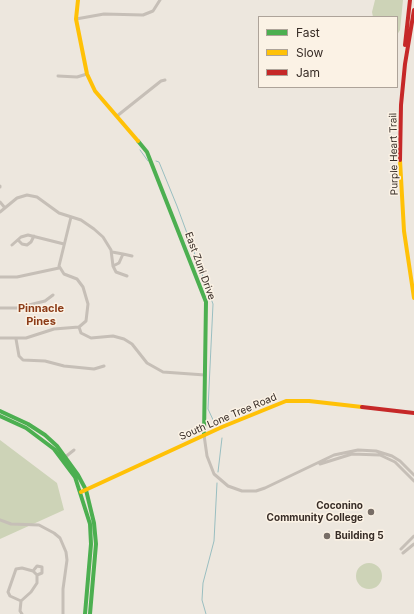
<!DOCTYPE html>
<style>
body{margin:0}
#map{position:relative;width:414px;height:614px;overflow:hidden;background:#ede7de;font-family:Inter,sans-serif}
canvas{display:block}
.legend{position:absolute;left:258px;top:16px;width:140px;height:72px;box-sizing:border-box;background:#fbf2e5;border:1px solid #ada399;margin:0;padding:5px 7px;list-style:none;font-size:12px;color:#372c26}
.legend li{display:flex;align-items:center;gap:8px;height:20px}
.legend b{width:20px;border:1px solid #ada399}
</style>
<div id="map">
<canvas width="414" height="614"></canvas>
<ul class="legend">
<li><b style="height:5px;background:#4caf50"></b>Fast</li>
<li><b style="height:5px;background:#ffc107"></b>Slow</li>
<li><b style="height:5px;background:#c62828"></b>Jam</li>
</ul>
</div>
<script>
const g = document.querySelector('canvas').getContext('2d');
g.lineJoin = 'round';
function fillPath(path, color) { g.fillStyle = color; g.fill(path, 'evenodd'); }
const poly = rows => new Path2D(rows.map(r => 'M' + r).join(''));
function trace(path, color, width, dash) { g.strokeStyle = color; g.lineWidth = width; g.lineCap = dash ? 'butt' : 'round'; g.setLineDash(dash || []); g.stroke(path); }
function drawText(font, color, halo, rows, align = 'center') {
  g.font = font + ' Inter,sans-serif'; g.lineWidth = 3; g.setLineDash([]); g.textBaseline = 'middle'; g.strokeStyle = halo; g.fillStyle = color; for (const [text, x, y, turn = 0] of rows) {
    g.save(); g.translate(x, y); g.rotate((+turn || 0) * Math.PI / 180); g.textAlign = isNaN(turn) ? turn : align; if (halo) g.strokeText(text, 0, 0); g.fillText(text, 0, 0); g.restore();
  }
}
fillPath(poly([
 [375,0,403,0,400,30,397,35,397,17,373,17,372,12],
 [0,440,57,483,64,510,0,539],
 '356 576a13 13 0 1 1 26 0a13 13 0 1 1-26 0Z'
]), '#cdd3b7');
trace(poly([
 [140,150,148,161],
 [156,161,159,162,177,206,213,304,208,409,215,424],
 [218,472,222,438],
 [206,614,202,600,203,583,214,541,217,483]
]), '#99bec0', 1);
trace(poly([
 [76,19,104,14,143,15,153,11,160,0],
 [58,76,77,77,87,74],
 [117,116,161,81,165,80],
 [0,187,0,186],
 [0,202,5,208],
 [0,212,17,198,27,195,37,197,59,213,81,220,94,229,103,237,111,250,113,266,119,263,123,254,112,252],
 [18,240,22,244,27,245,31,242,34,236],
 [12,245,21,237,28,235,64,244],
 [123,254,132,256],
 [113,266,116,272,127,276],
 [0,277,17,277,59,268],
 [0,308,17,308,45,301,53,295],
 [79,327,81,333,91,338,113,336,124,339,132,344,147,363,163,372,205,375],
 [0,338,26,338,54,329,79,327,86,321,88,304,83,287,77,279,64,274,59,266,71,217],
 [16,339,19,356,23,360,45,361,64,366,94,369,104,366],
 [204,435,207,456,214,474,228,486,242,491,256,491,265,488,334,455,358,450,376,451,392,456,400,461,414,475],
 [64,458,74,450],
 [320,464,352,454,380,455,395,462,414,481],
 [0,520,11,524,39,525,54,533,60,538,66,552,67,560,63,589,63,614],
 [401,549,414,536],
 [403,553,414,544],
 [33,571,37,566,42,567,42,573,37,575],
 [21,601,10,596,8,592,16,569,22,568,33,571,37,575,37,583,31,592,21,601,20,611,22,614]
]), '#c6bfb7', 3);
trace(poly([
 [138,141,147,152,206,302,204,435],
 [0,411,28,424,45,435,57,446,78,475,86,490,94,523,96,544,90,614],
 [0,416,26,428,54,449,75,477,90,524,91,544,85,614]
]), '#4caf50', 4);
trace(poly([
 [78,0,76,19,87,74,95,91,138,141],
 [400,160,404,231,414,298],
 [81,492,222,427,286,401,309,401,362,407]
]), '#ffc107', 4);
trace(poly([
 [405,45,410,0],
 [400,160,401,105,405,64,414,10],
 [362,407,414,413]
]), '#c62828', 4);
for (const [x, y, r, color] of [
 [371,512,4,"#776d66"],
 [327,536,4,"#776d66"]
]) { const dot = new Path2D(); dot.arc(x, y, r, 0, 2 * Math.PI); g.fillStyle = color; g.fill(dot); trace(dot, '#fbf2e5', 1.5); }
drawText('10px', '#372c26', '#fbf2e5', [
 ["Purple Heart Trail",394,154,-91],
 ["East Zuni Drive",200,266,70],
 ["South Lone Tree Road",228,417,-23]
]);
drawText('bold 10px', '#372c26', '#fbf2e5', [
 ["Coconino",363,506],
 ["Community College",363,518],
 ["Building 5",335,536,"left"]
], 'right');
drawText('bold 11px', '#8c3c18', '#fbf2e5', [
 ["Pinnacle",41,309],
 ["Pines",41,322]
]);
</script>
